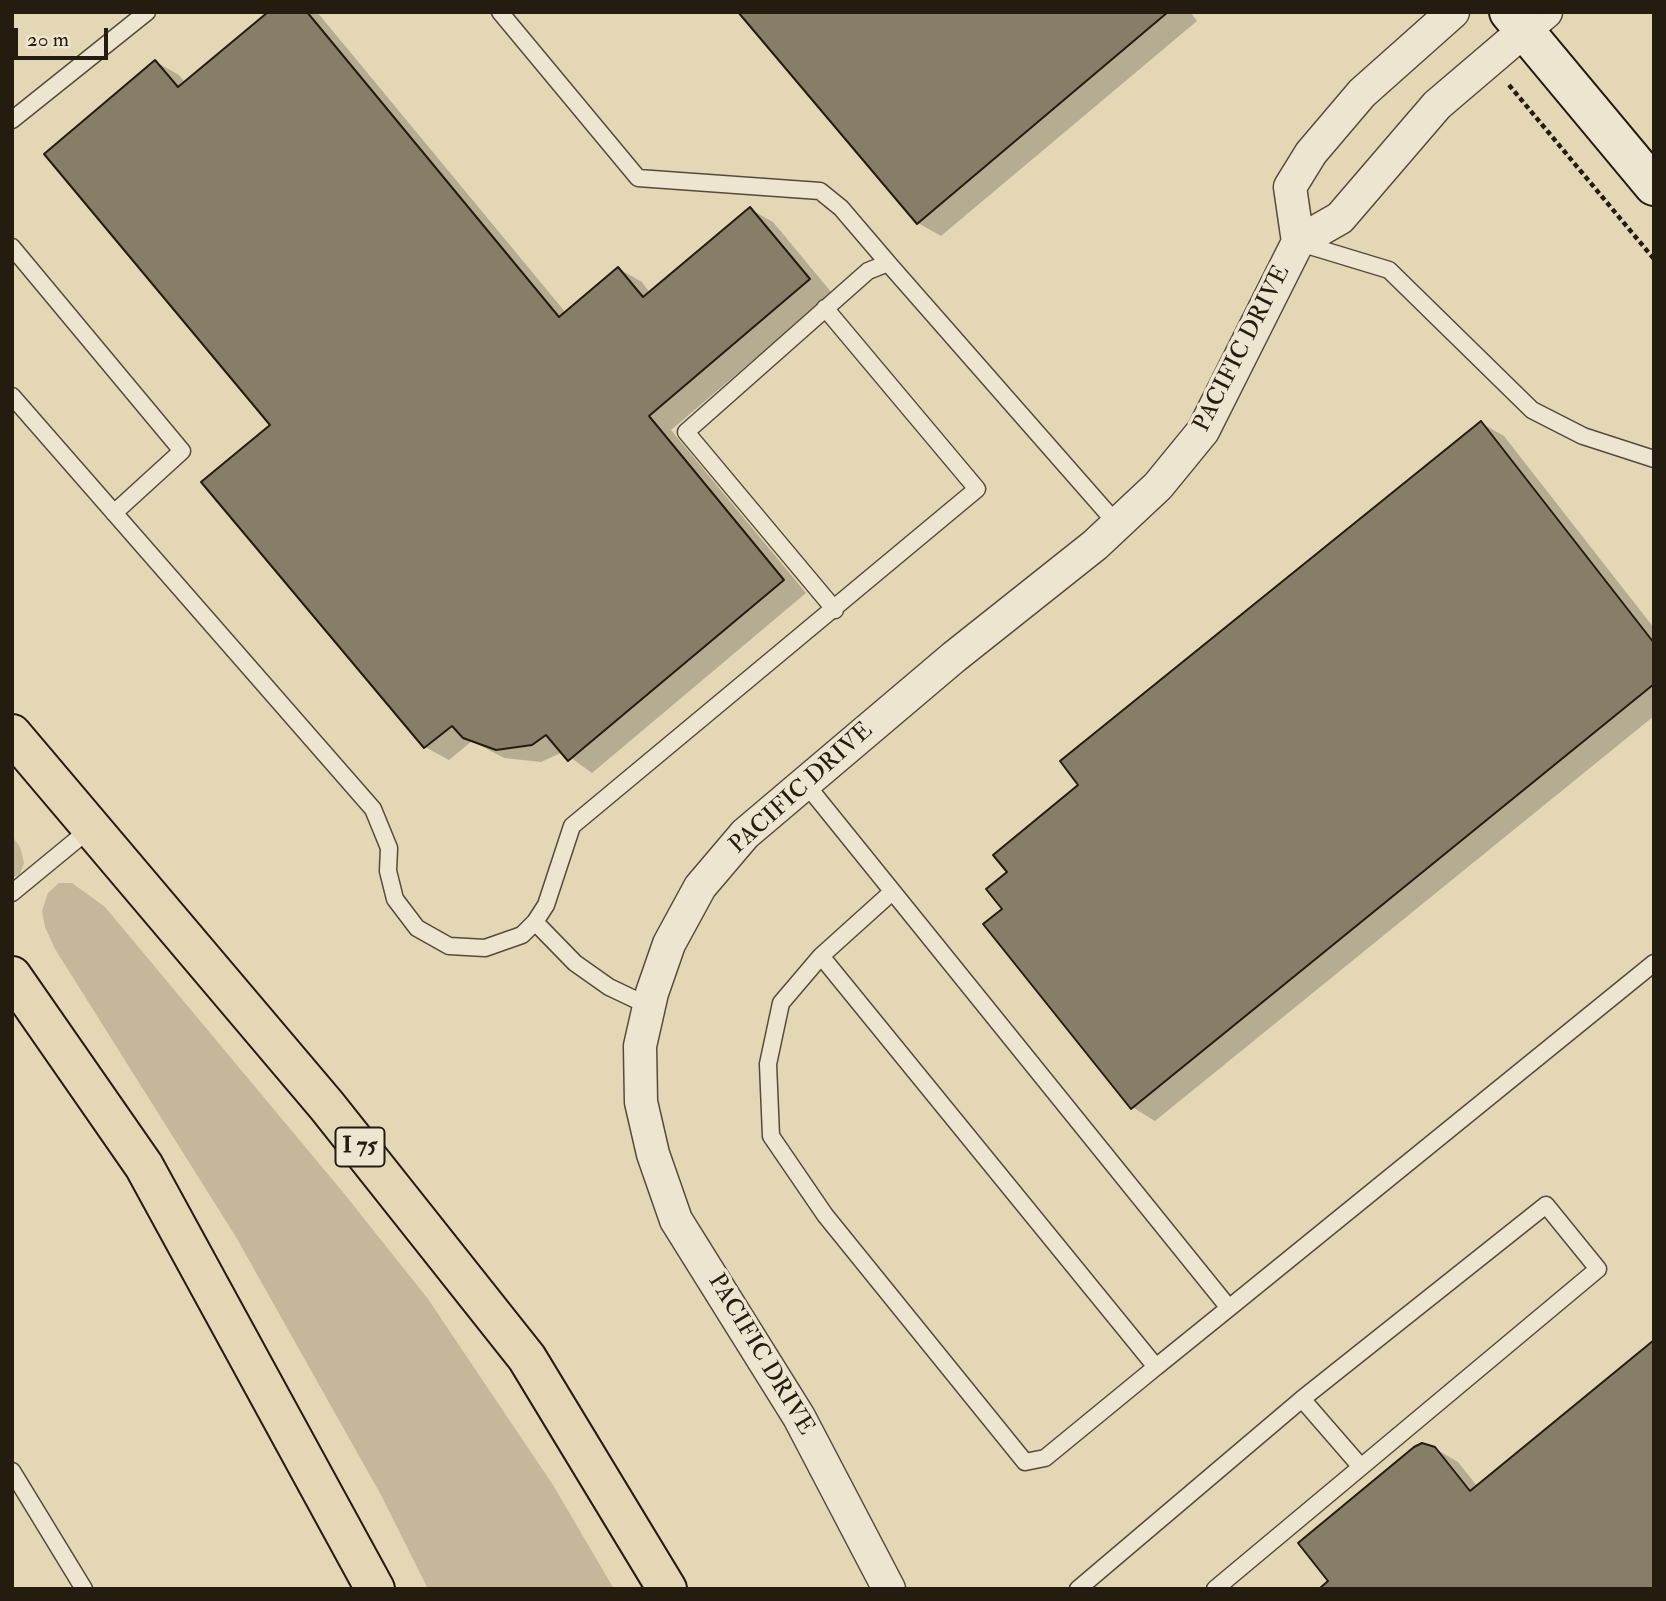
<!DOCTYPE html>
<style>
body{margin:0}
#map{position:relative;width:1666px;height:1601px;overflow:hidden;background:#e4d7b6;font-family:"IM FELL Double Pica",serif}
canvas{display:block}
.frame{position:absolute;inset:0;border:14px solid #251c10;pointer-events:none}
.scale{position:absolute;left:14px;top:28px;width:94px;height:32px;box-sizing:border-box;border:4px solid #251c10;border-top:0;padding-left:9px;font-size:21px;line-height:24px;white-space:nowrap;color:#251c10;-webkit-text-stroke:5px #ede5d0;paint-order:stroke}
</style>
<div id="map">
<canvas width="1666" height="1601"></canvas>
<div class="frame"></div>
<div class="scale">20 m</div>
</div>
<script>
const g = document.querySelector('canvas').getContext('2d');
g.lineJoin = 'round';
function fillPath(path, color) { g.fillStyle = color; g.fill(path, 'evenodd'); }
const poly = rows => new Path2D(rows.map(r => 'M' + r).join(''));
function trace(path, color, width, dash) { g.strokeStyle = color; g.lineWidth = width; g.lineCap = dash ? 'butt' : 'round'; g.setLineDash(dash || []); g.stroke(path); }
function drawText(font, color, halo, rows, align = 'center') {
  g.font = font + ' "IM FELL Double Pica",serif'; g.lineWidth = 7; g.setLineDash([]); g.textBaseline = 'middle'; g.strokeStyle = halo; g.fillStyle = color; for (const [text, x, y, turn = 0] of rows) {
    g.save(); g.translate(x, y); g.rotate((+turn || 0) * Math.PI / 180); g.textAlign = isNaN(turn) ? turn : align; if (halo) g.strokeText(text, 0, 0); g.fillText(text, 0, 0); g.restore();
  }
}
fillPath(poly([
 [12,836,20,847,24,863,20,874,12,878],
 [59,883,72,883,105,907,342,1191,428,1299,553,1485,614,1589,428,1589,381,1495,236,1237,55,949,45,927,42,911,48,893]
]), '#c4b79a');
fillPath(poly([
 [270,12,317,12,566,313,619,269,642,282,650,293,750,209,773,222,832,293,671,430,806,593,592,773,563,752,541,762,504,758,472,741,449,760,425,747,204,482,272,425,156,62,179,75,186,84],
 [741,12,1190,12,1197,21,941,236,918,223],
 [1481,423,1504,436,1654,628,1654,716,1155,1121,1132,1107,1004,909,1009,873,1081,785],
 [1434,1448,1458,1462,1477,1486,1654,1589,1331,1581]
]), '#0003');
const building = poly([
 [268,12,307,12,559,317,618,267,643,297,750,207,810,279,649,416,784,580,568,761,546,735,532,745,496,750,463,738,452,726,424,748,201,482,270,425,44,154,155,60,178,87,268,12],
 [738,12,1168,12,917,224,738,12],
 [1481,421,1654,643,1654,684,1131,1109,983,924,1002,909,986,889,1007,872,993,855,1078,785,1060,761,1481,421],
 [1654,1340,1654,1589,1319,1589,1328,1581,1298,1543,1414,1447,1422,1443,1435,1447,1470,1491,1654,1340]
]);
fillPath(building, '#887d66');
trace(building, '#251c10', 2);
const lane = poly([
 [500,12,638,178,820,191,841,208,888,263],
 [12,120,147,12],
 [1300,243,1389,270,1532,410,1583,436,1654,459],
 [12,247,182,451,114,513],
 [12,396,373,809,389,848,388,871,395,899,417,928,449,946,485,948,522,935,535,922,546,905,572,826,977,489,825,308],
 [835,610,686,432,868,271,888,263,1117,524],
 [805,783,1229,1308,1654,963],
 [892,892,821,956,1156,1367,1229,1308],
 [12,893,91,828],
 [535,922,575,963,609,987,649,1006],
 [821,956,781,1003,768,1064,771,1136,825,1215,1025,1462,1045,1458,1156,1367],
 [1302,1399,1361,1467],
 [12,1471,84,1589],
 [1078,1589,1302,1399,1546,1205,1598,1269,1215,1589]
]);
const street = poly([
 [1298,242,1290,187,1311,153,1362,93,1453,12],
 [889,1589,799,1417,676,1220,653,1154,641,1102,640,1046,652,993,669,944,700,887,745,834,954,657,1095,545,1158,486,1203,431,1298,242,1340,218,1437,105,1546,12]
]);
const secondary = poly([
 [1509,12,1654,186]
]);
const highway = poly([
 [12,734,327,1106,527,1358,667,1589],
 [12,976,144,1166,375,1589]
]);
trace(lane, '#554b3a', 19);
trace(street, '#554b3a', 35);
trace(secondary, '#251c10', 42);
trace(highway, '#251c10', 42);
trace(poly([
 [1509,85,1654,259]
]), '#251c10', 4.5, [5, 3.5]);
trace(lane, '#ede5d0', 16);
trace(street, '#ede5d0', 32);
trace(secondary, '#ede5d0', 38);
trace(highway, '#e4d7b6', 38);
for (const [x, y, w] of [
 [360,1147,49]
]) { const box = new Path2D(); box.roundRect(x - w / 2, y - 19.5, w, 39, 5); g.fillStyle = '#ede5d0'; g.fill(box); trace(box, '#251c10', 2); }
drawText('bold 23px', '#251c10', null, [
 ["I 75",360,1147]
]);
drawText('24px', '#251c10', '#ede5d0', [
 ["PACIFIC DRIVE",1243,349,-63],
 ["PACIFIC DRIVE",802,789,-42],
 ["PACIFIC DRIVE",760,1355,59]
]);
</script>
